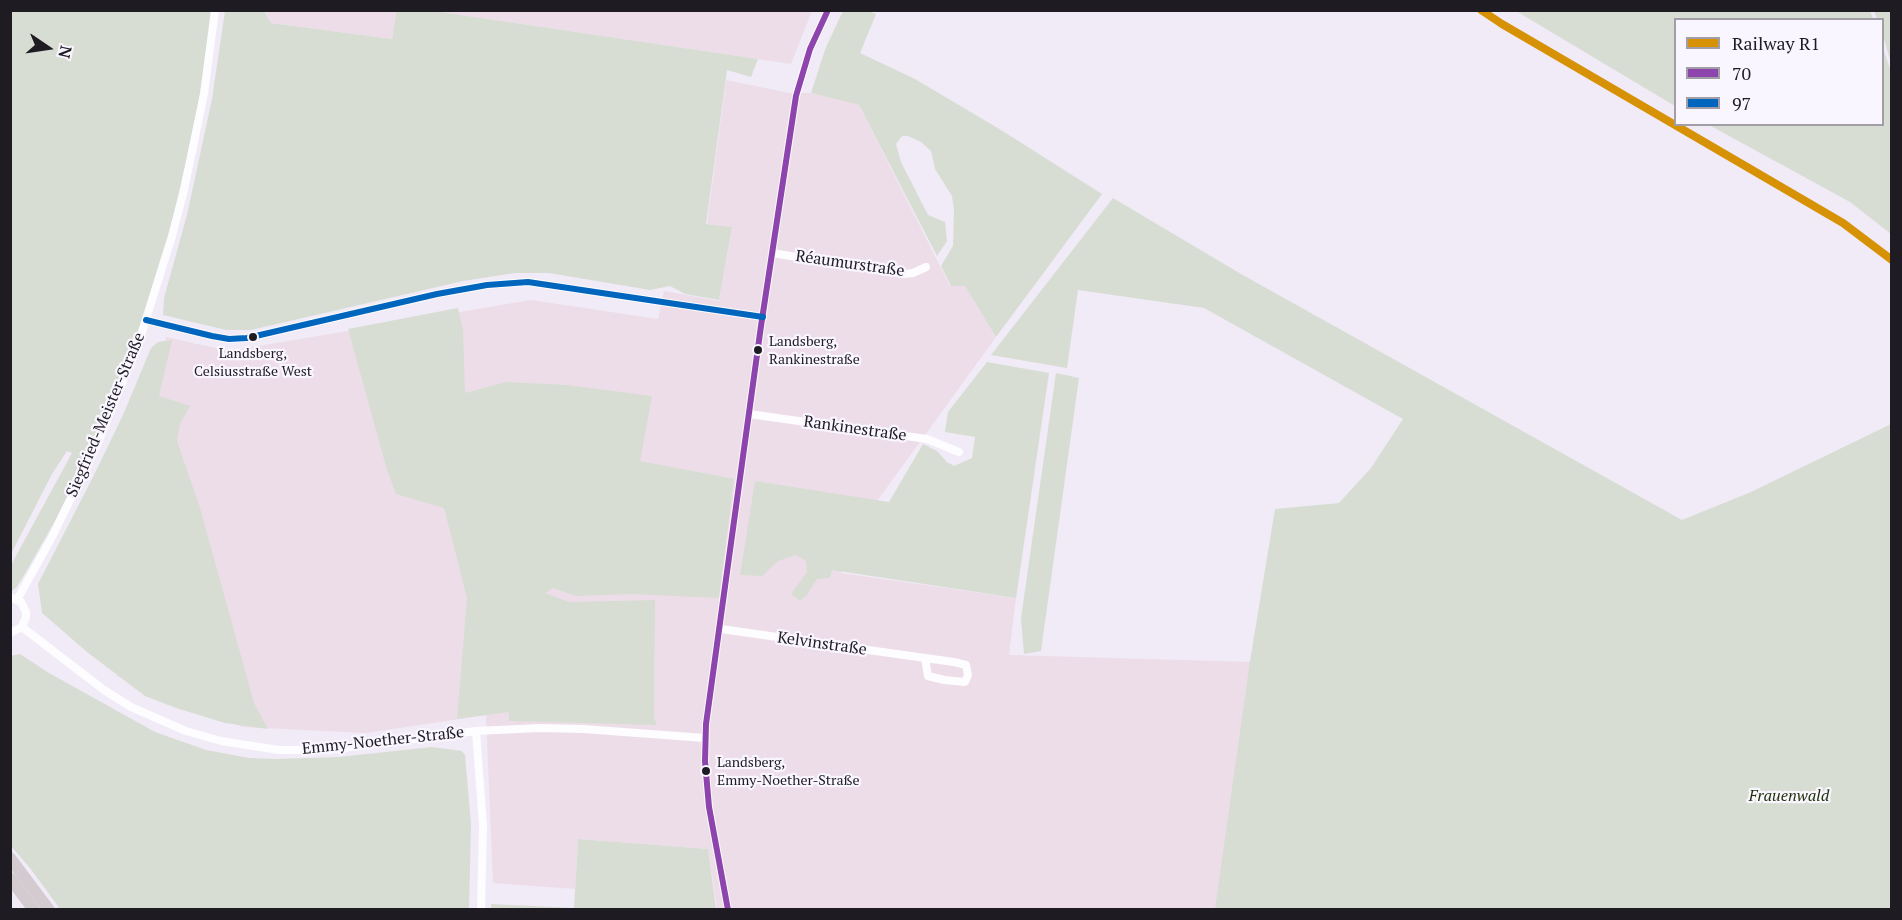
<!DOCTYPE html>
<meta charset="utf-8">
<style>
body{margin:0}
#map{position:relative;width:1902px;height:920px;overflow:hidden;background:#f0ebf6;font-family:"PT Serif",serif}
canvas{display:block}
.frame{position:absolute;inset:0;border:12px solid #1f1b23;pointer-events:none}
.legend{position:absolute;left:1674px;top:18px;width:210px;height:108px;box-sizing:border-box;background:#faf6ff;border:2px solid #a29ea7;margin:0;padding:8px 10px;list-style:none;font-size:18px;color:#1f1b23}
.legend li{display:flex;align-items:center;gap:12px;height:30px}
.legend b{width:30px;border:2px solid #a29ea7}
.north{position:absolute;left:18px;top:18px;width:60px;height:60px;-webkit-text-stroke:4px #faf6ff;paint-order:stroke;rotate:103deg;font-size:16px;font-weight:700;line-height:24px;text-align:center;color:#1f1b23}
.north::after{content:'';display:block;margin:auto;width:21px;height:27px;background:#1f1b23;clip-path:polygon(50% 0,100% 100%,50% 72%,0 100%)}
</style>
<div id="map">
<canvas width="1902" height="920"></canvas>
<div class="frame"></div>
<ul class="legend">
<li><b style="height:8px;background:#d79105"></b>Railway R1</li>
<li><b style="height:8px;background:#8e44ad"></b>70</li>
<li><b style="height:8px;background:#0065bd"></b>97</li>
</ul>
<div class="north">N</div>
</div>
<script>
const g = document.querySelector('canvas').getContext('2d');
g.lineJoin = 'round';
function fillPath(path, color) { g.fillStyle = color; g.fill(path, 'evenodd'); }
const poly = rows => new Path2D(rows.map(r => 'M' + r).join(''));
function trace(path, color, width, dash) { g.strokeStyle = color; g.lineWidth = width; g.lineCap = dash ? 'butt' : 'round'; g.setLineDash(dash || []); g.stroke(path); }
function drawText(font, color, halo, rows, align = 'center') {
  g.font = font + ' "PT Serif",serif'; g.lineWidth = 4.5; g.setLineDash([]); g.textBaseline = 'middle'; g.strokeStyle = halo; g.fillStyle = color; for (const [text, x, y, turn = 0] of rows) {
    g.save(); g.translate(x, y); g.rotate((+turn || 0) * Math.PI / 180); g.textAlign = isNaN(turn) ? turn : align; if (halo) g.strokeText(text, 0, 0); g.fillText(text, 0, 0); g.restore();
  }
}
fillPath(poly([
 [264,10,400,11,396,13,392,39,271,23],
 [434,11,812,11,791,64],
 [726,80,789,93,811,93,859,105,950,286,965,286,996,337,843,548,841,573,1016,598,1009,655,1252,662,1217,910,717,909,708,849,578,839,575,889,493,883,486,715,366,733,243,727,117,676,166,337,229,351,531,300,658,319,664,291,719,301,732,227,707,224]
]), '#eddde8');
fillPath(poly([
 [1870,10,1873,19,1676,20,1675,106,1516,11],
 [11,11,212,11,200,94,190,144,169,236,140,332,107,414,55,521,26,572,16,588,11,591,11,565,72,453,67,451,52,474,11,554],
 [225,11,264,11,271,23,392,39,396,13,400,11,434,11,758,59,751,77,727,70,706,224,732,227,719,300,685,294,670,286,650,290,549,273,515,273,463,281,251,330,226,330,163,315,164,298,187,215,212,99],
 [843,11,869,11,876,14,860,53,915,79,1001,130,1102,194,996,337,965,286,951,286,941,266,953,246,954,210,952,196,935,169,931,151,921,142,908,136,902,136,896,144,901,162,928,215,945,222,947,241,937,256,859,105,811,93,826,47],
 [1874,11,1891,11,1891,63,1883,36,1882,20,1877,19],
 [1883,48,1892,75,1891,234,1850,202,1709,125,1882,124],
 [1113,198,1241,274,1682,520,1751,492,1891,424,1891,909,1215,909,1250,661,1275,509,1339,503,1371,468,1403,419,1204,308,1078,290,1067,368,991,355],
 [458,308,463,330,465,393,506,382,567,385,652,396,640,461,734,479,719,598,632,594,576,596,553,588,545,593,569,602,655,600,654,718,657,725,509,721,509,712,457,719,467,598,444,508,396,494,387,470,348,329],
 [172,340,159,396,190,406,180,424,177,441,200,508,254,703,268,729,225,723,176,708,145,696,87,652,42,613,38,584,93,477,123,415,151,348,158,342],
 [987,362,1049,373,1016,598,832,570,830,578,817,579,807,595,800,601,791,594,807,572,806,561,796,555,778,561,762,576,740,575,755,481,889,502,923,444,937,451,947,462,954,466,972,458,975,437,945,432,948,412],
 [1056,373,1079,378,1041,651,1024,654,1021,618],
 [20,654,49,673,155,732,206,750,249,758,275,759,339,757,432,747,462,751,465,755,471,824,469,909,60,909,30,868,11,846,10,656],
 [578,839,708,849,716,909,491,909,491,904,574,908]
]), '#d7ddd3');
trace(poly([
 [772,253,904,274,913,273,926,267],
 [146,320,212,336,229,339,247,338,437,294,487,285,528,282,763,317],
 [749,414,927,439,959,452],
 [10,597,21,602,26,612,26,617,22,627,10,633],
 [17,600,52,537,98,443,142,332,172,236,184,190,204,94,215,10],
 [22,627,104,690,131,707,186,731,221,741,279,750,328,750,476,731,540,728,583,729,705,738],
 [720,629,728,630,784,638,925,658,954,662,966,665,968,675,965,682,944,680,928,676,925,658],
 [476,731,483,825,481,910],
 [728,910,709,807,705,761,706,724,761,326,796,96,810,49,828,10]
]), '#fdfcfe', 8);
trace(poly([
 [10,858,49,910],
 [10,878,34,910]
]), '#d3cbcf', 12);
trace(poly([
 [728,910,709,807,705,761,706,724,761,326,796,96,810,49,828,10]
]), '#8e44ad', 6);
trace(poly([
 [146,320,212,336,229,339,247,338,437,294,487,285,528,282,763,317]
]), '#0065bd', 6);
trace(poly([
 [1481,10,1502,24,1843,223,1892,260]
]), '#d79105', 8);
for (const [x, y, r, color] of [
 [253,337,5,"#1f1b23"],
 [758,350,5,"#1f1b23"],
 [706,771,5,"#1f1b23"]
]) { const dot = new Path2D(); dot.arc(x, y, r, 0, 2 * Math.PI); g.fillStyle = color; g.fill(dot); trace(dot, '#faf6ff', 2); }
drawText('14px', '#1f1b23', '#faf6ff', [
 ["Landsberg,",769,342],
 ["Rankinestraße",769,360],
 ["Landsberg,",253,354,"center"],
 ["Celsiusstraße West",253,372,"center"],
 ["Landsberg,",717,763],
 ["Emmy-Noether-Straße",717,781]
], 'left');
drawText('16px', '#1f1b23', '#faf6ff', [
 ["Réaumurstraße",850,264,8],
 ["Siegfried-Meister-Straße",106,415,-67],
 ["Rankinestraße",855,429,8],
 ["Kelvinstraße",822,644,8],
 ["Emmy-Noether-Straße",383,741,-6]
]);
drawText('italic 16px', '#1b3006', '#faf6ff', [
 ["Frauenwald",1789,796]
]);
</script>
